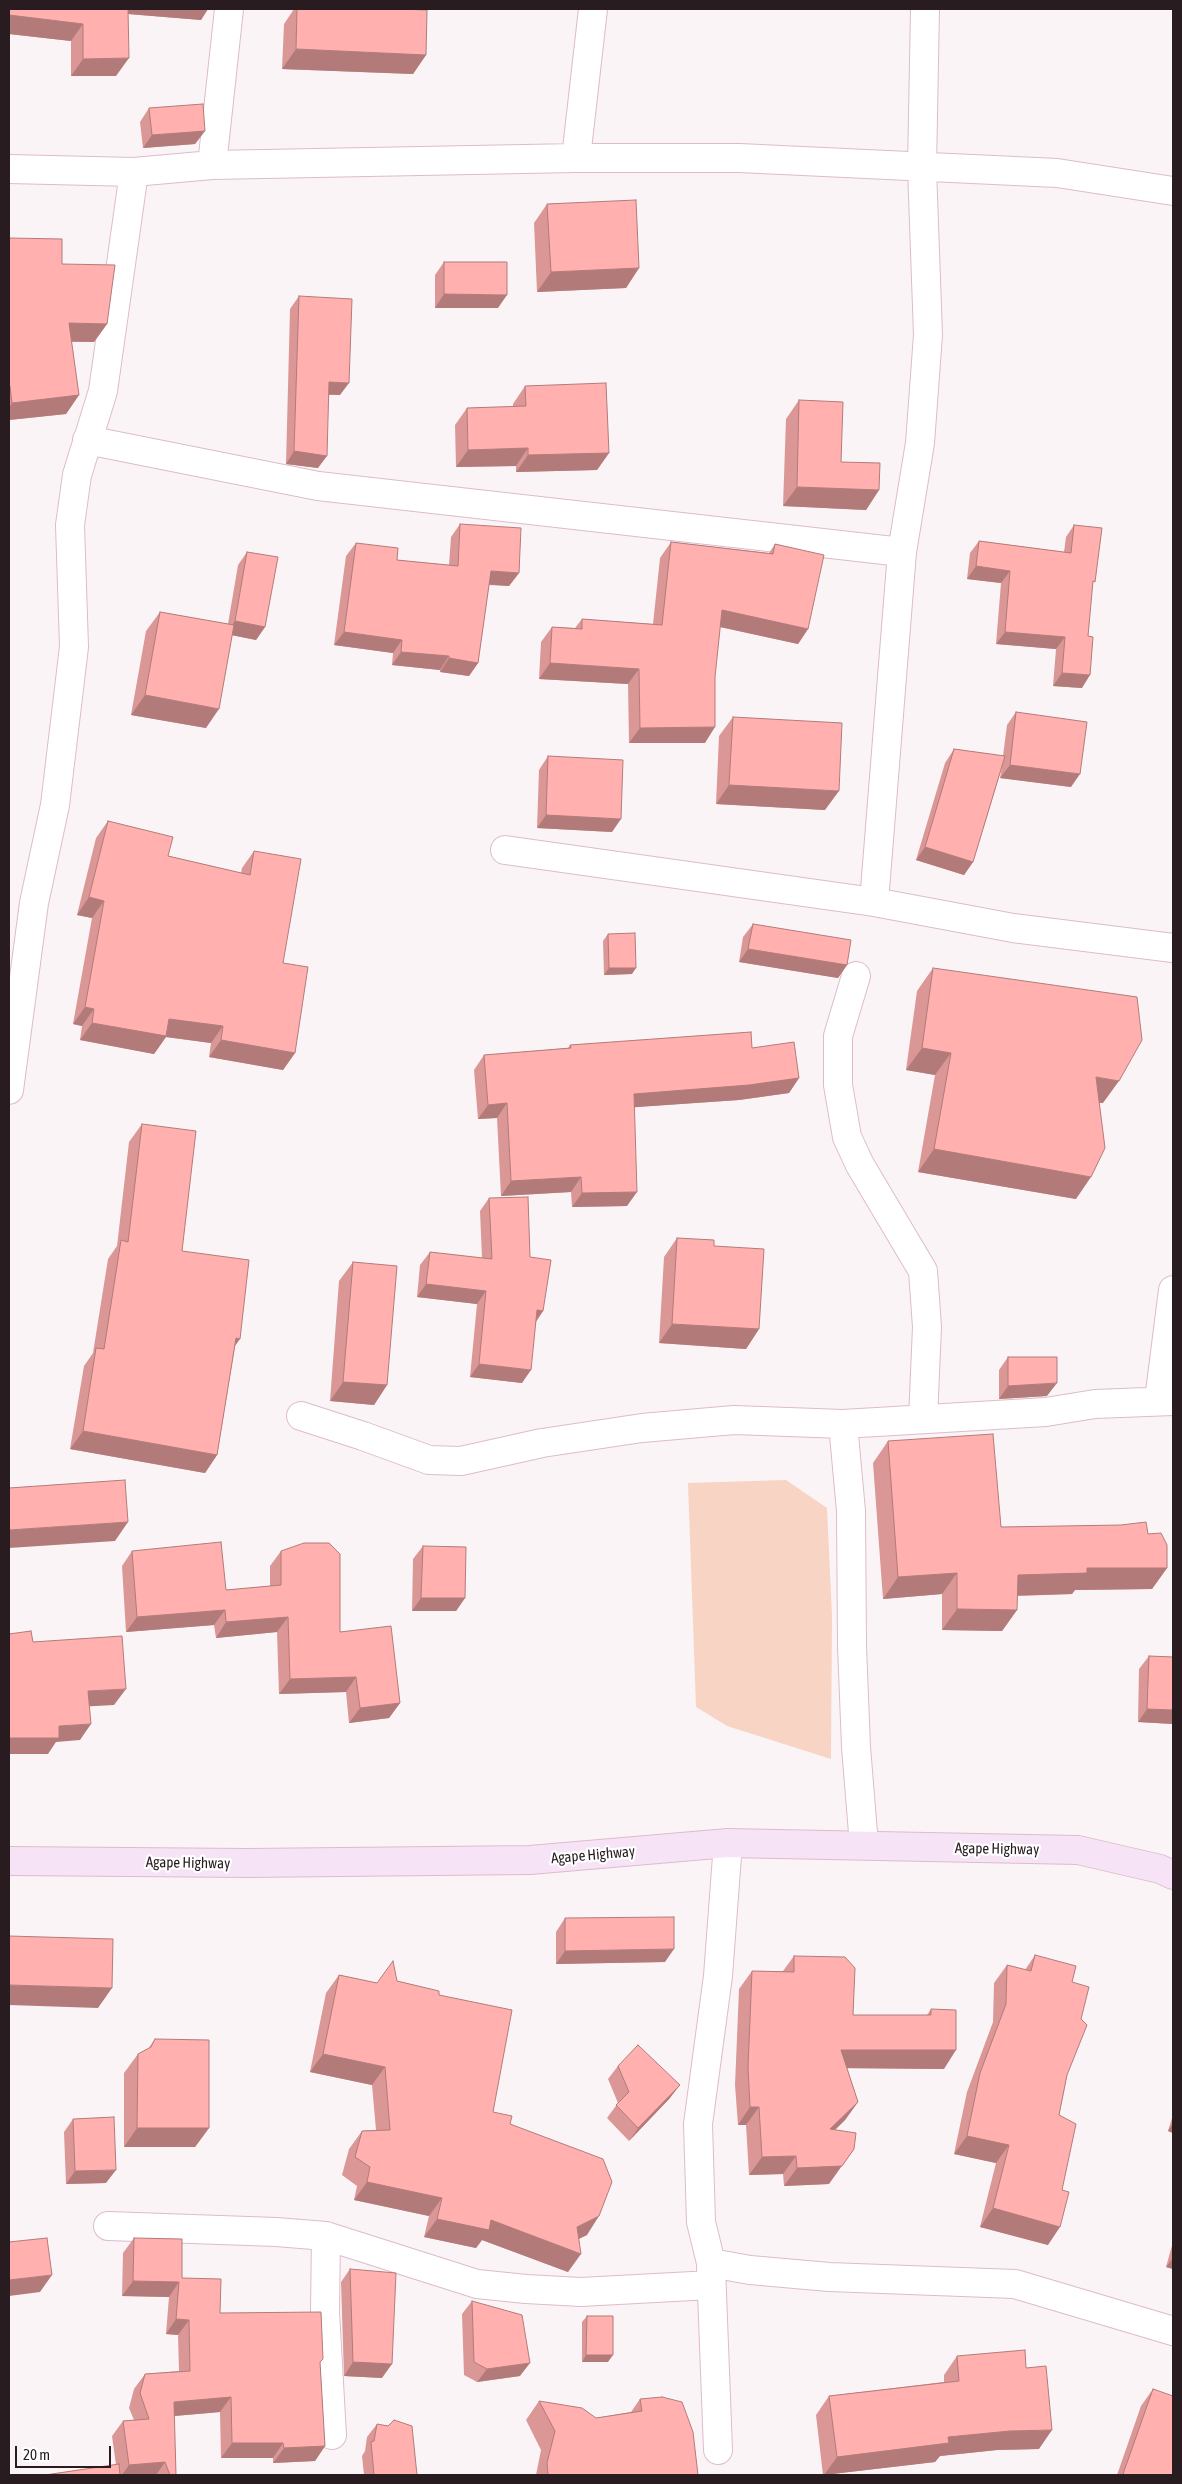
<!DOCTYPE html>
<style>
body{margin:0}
#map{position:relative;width:1182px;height:2484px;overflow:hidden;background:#fbf4f7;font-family:"Asap Condensed",sans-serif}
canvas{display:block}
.frame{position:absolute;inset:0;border:10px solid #281c21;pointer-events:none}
.scale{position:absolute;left:15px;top:2446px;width:96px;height:22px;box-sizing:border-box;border:2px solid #281c21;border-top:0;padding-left:6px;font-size:15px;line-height:18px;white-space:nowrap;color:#281c21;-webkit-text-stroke:4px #fff;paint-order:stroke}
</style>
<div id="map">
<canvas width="1182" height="2484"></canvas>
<div class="frame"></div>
<div class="scale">20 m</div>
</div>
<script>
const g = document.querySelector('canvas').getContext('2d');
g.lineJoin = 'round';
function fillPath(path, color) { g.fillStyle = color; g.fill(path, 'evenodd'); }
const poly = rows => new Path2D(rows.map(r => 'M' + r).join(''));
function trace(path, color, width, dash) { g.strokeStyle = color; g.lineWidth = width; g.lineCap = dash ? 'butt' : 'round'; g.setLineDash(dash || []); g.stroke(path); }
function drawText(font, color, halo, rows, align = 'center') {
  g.font = font + ' "Asap Condensed",sans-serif'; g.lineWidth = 4.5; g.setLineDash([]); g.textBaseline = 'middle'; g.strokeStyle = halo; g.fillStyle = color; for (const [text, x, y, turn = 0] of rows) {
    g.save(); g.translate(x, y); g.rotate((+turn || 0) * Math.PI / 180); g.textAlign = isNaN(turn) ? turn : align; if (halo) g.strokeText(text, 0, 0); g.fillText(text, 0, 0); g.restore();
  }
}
fillPath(poly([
 [786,1480,827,1508,832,1616,831,1759,727,1726,696,1707,688,1483]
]), '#f7d4c4');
const street = poly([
 [576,158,593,9],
 [212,165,229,9],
 [9,169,134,172,212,165,576,158,739,158,1057,173,1173,191],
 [87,440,318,486,902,552],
 [505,850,874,902,1013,928,1173,948],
 [874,902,902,552,920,443,928,335,922,168,925,9],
 [856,976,838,1036,838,1085,847,1137,860,1165,923,1271,927,1327,923,1419],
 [9,1090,34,903,55,805,74,647,70,525,77,475,103,391,134,172],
 [1159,1400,1173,1290],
 [301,1416,363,1436,429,1460,461,1461,542,1443,642,1428,734,1420,843,1424,1046,1412,1095,1404,1173,1401],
 [843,1424,851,1511,852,1646,856,1747,864,1845],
 [728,1843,718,1976,698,2124,701,2222,711,2263,750,2270,829,2277,1015,2284,1173,2331],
 [108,2226,276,2232,326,2236,477,2284,526,2289,581,2292,711,2285],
 [326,2236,325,2312,332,2435],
 [711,2267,718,2450]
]);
const secondary = poly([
 [9,1861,247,1863,530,1860,728,1843,1078,1850,1160,1869,1173,1875]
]);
trace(street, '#ddbcc9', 30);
trace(secondary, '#ddbcc9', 30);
trace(street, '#fff', 28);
trace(secondary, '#f6e3f6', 28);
fillPath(poly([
 [9,9,208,9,201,20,128,14,116,76,71,76,71,41,9,34],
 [294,9,398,9,426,55,413,74,282,69,284,24],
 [149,108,205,131,195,144,143,148,140,122],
 [547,204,639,268,626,288,537,292,534,223],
 [9,238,62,264,107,324,94,342,71,342,79,395,66,414,9,420],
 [444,262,498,308,435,308,435,275],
 [299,296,340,395,329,395,318,468,286,464,290,309],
 [525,386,609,453,597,470,516,472,516,466,456,467,455,425,467,408,513,407,513,404],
 [799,400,841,462,879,490,866,510,783,506,786,419],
 [460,524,519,573,509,586,489,585,478,663,469,676,440,672,440,670,392,665,393,653,334,645,346,556,356,543,397,560,449,565,451,537],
 [1074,525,1092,585,1082,688,1053,686,1056,649,996,644,1001,583,967,579,970,553,979,541,1064,552,1066,537],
 [671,542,769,553,775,544,808,629,798,644,720,627,705,743,629,743,628,684,539,679,541,642,552,627,575,628,582,619,653,624,660,558],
 [247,552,265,627,256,640,232,635,206,728,131,715,146,631,160,612,228,624,238,565],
 [1016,712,1071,787,1000,778,1002,767,973,862,964,875,916,860,945,763,954,749,1003,756,1007,725],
 [733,717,825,810,716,804,719,736],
 [548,756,612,832,537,828,539,770],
 [108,821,168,856,241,873,242,868,254,851,283,963,295,1053,283,1070,209,1057,211,1043,166,1037,154,1054,80,1040,82,1026,73,1024,92,918,77,915,96,838],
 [753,924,847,965,838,978,739,962,743,937],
 [608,934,632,974,604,975,603,941],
 [933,968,1103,1103,1099,1103,1076,1199,918,1172,935,1075,906,1070,917,991],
 [570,1045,752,1048,799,1078,789,1093,739,1100,634,1107,627,1206,572,1207,571,1192,501,1196,497,1118,478,1119,474,1070,484,1055,568,1048],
 [142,1124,182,1251,235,1346,217,1455,205,1473,70,1449,84,1366,93,1353,108,1259,117,1246,129,1142],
 [489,1198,530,1257,543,1311,536,1322,522,1383,470,1377,477,1304,417,1297,420,1265,430,1252,482,1258,480,1211],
 [677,1238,714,1246,759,1329,746,1349,659,1343,664,1257],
 [353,1262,387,1385,374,1405,330,1401,339,1281],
 [1008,1357,1047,1396,999,1399,999,1370],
 [888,1441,1001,1527,1148,1534,1167,1568,1152,1589,1075,1590,1072,1594,1017,1596,1017,1610,1002,1631,942,1630,942,1594,883,1599,873,1463],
 [423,1546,465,1598,456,1611,412,1611,413,1559],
 [132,1551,226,1590,270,1586,270,1566,281,1551,340,1632,400,1703,389,1718,349,1723,346,1692,279,1694,277,1632,216,1638,214,1625,126,1632,122,1566],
 [1149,1656,1173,1657,1173,1724,1138,1722,1139,1669],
 [565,1918,665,1962,556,1964,556,1932],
 [1035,1955,1072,1982,1081,2019,1067,2075,1059,2115,1048,2245,980,2227,996,2163,954,2154,967,2092,993,2022,994,1983,1007,1965,1025,1970],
 [794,1956,853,2015,927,2015,931,2009,944,2069,847,2068,858,2102,845,2120,835,2130,829,2184,784,2186,783,2174,749,2175,746,2125,738,2125,735,2085,739,1989,752,1971,783,1971],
 [339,1975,377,1983,397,1981,439,1995,493,2112,510,2124,587,2235,578,2239,568,2272,482,2240,476,2248,424,2237,429,2216,354,2200,357,2186,342,2175,349,2149,362,2131,376,2130,372,2085,310,2072,326,1993],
 [155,2039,209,2128,195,2147,124,2147,124,2073,138,2054,148,2049],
 [618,2066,670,2098,629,2141,607,2118,618,2103,608,2079],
 [1173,2115,1173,2133,1168,2131],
 [73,2119,106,2183,66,2184,64,2132],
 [134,2238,182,2278,220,2313,320,2363,325,2446,315,2461,273,2463,273,2458,221,2458,220,2412,174,2416,176,2475,45,2475,116,2465,112,2436,123,2421,134,2420,129,2408,134,2389,145,2374,179,2371,178,2335,166,2334,169,2297,122,2296,123,2253],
 [1173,2242,1173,2269,1166,2267],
 [350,2269,382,2378,344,2376,341,2282],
 [472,2301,520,2376,477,2382,464,2375,462,2314],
 [587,2316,608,2362,582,2362,582,2322],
 [957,2356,1026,2368,1039,2449,997,2450,940,2456,935,2462,823,2475,816,2415,829,2396,944,2382,944,2375],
 [1153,2389,1173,2475,1117,2475,1141,2406],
 [640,2399,698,2475,536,2475,541,2450,526,2420,539,2401,596,2418,631,2412],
 [377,2424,417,2475,364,2475,362,2456,365,2451,367,2437]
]), '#db9796');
fillPath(poly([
 [119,9,208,9,201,20,116,13],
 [9,15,83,24,71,41,9,34],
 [296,49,426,55,413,74,282,69],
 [129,58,116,76,71,76,83,59],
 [205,131,195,144,143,148,152,135],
 [639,268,626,288,537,292,551,272],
 [444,294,507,295,498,308,435,308],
 [69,323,107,324,94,342,56,341],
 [329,382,349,383,340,395,320,394],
 [79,395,66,414,9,420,9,408,12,403],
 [528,448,516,466,456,467,468,450],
 [294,451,327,456,318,468,286,464],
 [609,453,597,470,516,472,528,455],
 [797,487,879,490,866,510,783,506],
 [976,566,1010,571,1001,583,967,579],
 [491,571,519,573,509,586,482,584],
 [722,610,808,629,798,644,711,625],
 [235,621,265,627,256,640,226,634],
 [344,632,402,640,393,653,334,645],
 [1005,632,1065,637,1056,649,996,644],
 [401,652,449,656,440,670,392,665],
 [449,658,478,663,469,676,440,672],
 [550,663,639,669,628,684,539,679],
 [1062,673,1090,675,1082,688,1053,686],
 [145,695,219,709,206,728,131,715],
 [715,727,705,743,629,743,640,728],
 [1010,765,1080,774,1071,787,1000,778],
 [729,785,839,791,825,810,716,804],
 [546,815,621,819,612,832,537,828],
 [925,847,973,862,964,875,916,860],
 [89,897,104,901,92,918,77,915],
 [748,949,847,965,838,978,739,962],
 [609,968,636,968,632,974,604,975],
 [85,1007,94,1009,82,1026,73,1024],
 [169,1019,223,1026,211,1043,166,1037,154,1054,80,1040,92,1023],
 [221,1040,295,1053,283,1070,209,1057],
 [922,1048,951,1053,935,1075,906,1070],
 [1096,1077,1119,1081,1103,1103,1080,1100],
 [799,1078,789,1093,739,1100,624,1108,634,1094],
 [507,1103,497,1118,478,1119,488,1105],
 [934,1149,1091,1177,1076,1199,918,1172],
 [581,1177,571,1192,501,1196,511,1181],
 [637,1192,627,1206,572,1207,582,1193],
 [426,1284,486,1291,477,1304,417,1297],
 [537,1310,543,1311,534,1324],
 [672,1324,759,1329,746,1349,659,1343],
 [236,1338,240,1339,227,1357],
 [479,1364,531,1370,522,1383,470,1377],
 [343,1382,387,1385,374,1405,330,1401],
 [1057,1383,1047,1396,999,1399,1008,1386],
 [83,1431,217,1455,205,1473,70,1449],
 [128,1522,115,1541,9,1548,9,1530],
 [1087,1568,1167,1568,1152,1589,1075,1590,1072,1594,1003,1596,1018,1575],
 [957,1573,942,1594,883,1599,898,1577],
 [421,1598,465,1598,456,1611,412,1611],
 [957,1609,1017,1610,1002,1631,942,1630],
 [225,1610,214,1625,126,1632,137,1617],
 [288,1617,277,1632,216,1638,226,1622],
 [356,1677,346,1692,279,1694,290,1679],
 [126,1689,114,1705,77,1707,88,1691],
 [400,1703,389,1718,349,1723,360,1708],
 [1147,1709,1173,1710,1173,1724,1138,1722],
 [91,1724,80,1740,56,1742,48,1754,9,1754,9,1738,59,1726],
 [674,1949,665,1962,556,1964,565,1951],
 [9,1985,112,1988,98,2008,9,2005],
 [841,2050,956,2050,944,2069,829,2068],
 [323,2054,385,2067,372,2085,310,2072],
 [680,2085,670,2098,629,2141,638,2128],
 [858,2102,845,2120,817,2147,830,2129],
 [750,2107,759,2107,746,2125,738,2125],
 [1173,2123,1173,2133,1168,2131],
 [137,2128,209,2128,195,2147,124,2147],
 [967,2136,1009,2145,996,2163,954,2154],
 [854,2149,829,2184,784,2186,797,2168],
 [796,2156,783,2174,749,2175,762,2157],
 [116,2170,106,2183,66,2184,75,2171],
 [367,2182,442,2198,429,2216,354,2200],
 [993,2208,1060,2227,1048,2245,980,2227],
 [599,2216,587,2235,564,2246,577,2227],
 [437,2219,491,2220,581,2254,568,2272,482,2240,476,2248,424,2237],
 [1173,2258,1173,2269,1166,2267],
 [52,2275,40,2292,9,2296,9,2280],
 [133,2281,179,2282,169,2297,122,2296],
 [176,2319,189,2320,178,2335,166,2334],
 [586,2355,613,2355,608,2362,582,2362],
 [353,2362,392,2364,382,2378,344,2376],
 [530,2363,520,2376,477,2382,487,2369],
 [231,2397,220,2412,163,2417,174,2402],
 [1052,2430,1039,2449,997,2450,940,2456,935,2462,824,2475,837,2457,948,2437,1010,2431],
 [232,2443,283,2443,273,2458,221,2458],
 [325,2446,315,2461,273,2463,284,2448],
 [165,2462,156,2475,122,2475,129,2465]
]), '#b27b7a');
const building = poly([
 [9,9,128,9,129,58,83,59,83,24,9,15,9,9],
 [297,9,398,9,427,10,426,55,296,49,297,9],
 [203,104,205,131,152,135,149,108,203,104],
 [636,200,639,268,551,272,547,204,636,200],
 [9,238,62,239,62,264,115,265,107,324,69,323,79,395,12,403,10,386,9,386,9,238],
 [444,262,507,262,507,295,444,294,444,262],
 [299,296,352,299,349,383,329,382,327,456,294,451,299,296],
 [606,383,609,453,528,455,528,448,468,450,467,408,526,406,525,386,606,383],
 [799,400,843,402,841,462,880,463,879,490,797,487,799,400],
 [460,524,521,528,519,573,491,571,478,663,449,658,449,656,401,652,402,640,344,632,356,543,398,548,397,560,458,566,460,524],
 [1074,525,1102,528,1095,582,1093,581,1088,636,1093,637,1090,675,1062,673,1065,637,1005,632,1010,571,976,566,979,541,1071,553,1074,525],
 [671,542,773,554,775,544,824,555,808,629,722,610,715,677,715,727,640,728,639,669,550,663,552,627,582,629,582,619,662,625,671,542],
 [247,552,278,557,265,627,235,621,247,552],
 [160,612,234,625,219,709,145,695,160,612],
 [1016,712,1087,722,1080,774,1010,765,1016,712],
 [733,717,842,723,839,791,729,785,733,717],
 [954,749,1005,756,973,862,925,847,954,749],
 [548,756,623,760,621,819,546,815,548,756],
 [108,821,173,837,168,856,250,875,254,851,301,859,283,963,308,967,295,1053,221,1040,223,1026,169,1019,166,1036,92,1023,94,1009,85,1007,104,901,89,897,108,821],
 [753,924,851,940,847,965,748,949,753,924],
 [635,933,636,968,609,968,608,934,635,933],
 [933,968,1137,997,1142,1040,1119,1081,1096,1077,1105,1148,1091,1177,934,1149,951,1053,922,1048,933,968],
 [751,1032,752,1048,794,1042,799,1078,749,1085,634,1094,637,1192,582,1193,581,1177,511,1181,507,1103,488,1105,484,1055,571,1048,570,1045,751,1032],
 [142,1124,196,1131,182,1251,249,1260,240,1339,236,1338,217,1455,83,1431,96,1348,104,1349,121,1240,128,1242,142,1124],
 [528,1197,530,1257,551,1260,543,1311,537,1310,531,1370,479,1364,486,1291,426,1284,430,1252,492,1259,489,1198,528,1197],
 [677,1238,714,1240,714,1246,764,1249,759,1329,672,1324,677,1238],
 [353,1262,397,1266,387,1385,343,1382,353,1262],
 [1008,1357,1057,1357,1057,1383,1008,1386,1008,1357],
 [993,1434,1001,1527,1121,1525,1146,1522,1148,1534,1161,1533,1167,1545,1167,1568,1087,1568,1087,1573,1018,1575,1017,1610,957,1609,957,1573,898,1577,888,1441,993,1434],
 [125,1480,128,1522,9,1530,9,1488,125,1480],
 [221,1542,226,1590,281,1585,281,1551,304,1543,329,1543,340,1554,340,1632,391,1626,400,1703,360,1708,356,1677,290,1679,288,1617,226,1622,225,1610,137,1617,132,1551,221,1542],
 [423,1546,466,1547,465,1598,421,1598,423,1546],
 [31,1631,33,1642,122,1636,126,1689,88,1691,91,1724,59,1726,59,1738,9,1738,9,1634,31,1631],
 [1149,1656,1173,1657,1173,1710,1147,1709,1149,1656],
 [674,1917,674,1949,565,1951,565,1918,674,1917],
 [9,1936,113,1939,112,1988,9,1985,9,1936],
 [1035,1955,1076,1966,1072,1982,1089,1987,1081,2019,1087,2025,1067,2075,1059,2115,1076,2124,1062,2190,1069,2192,1060,2227,993,2208,1009,2145,967,2136,980,2073,1006,2004,1007,1965,1031,1971,1035,1955],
 [794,1956,845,1957,855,1968,853,2015,931,2015,931,2009,956,2010,956,2050,841,2050,858,2102,830,2129,856,2133,854,2149,842,2166,797,2168,796,2156,762,2157,759,2107,750,2107,748,2067,752,1971,794,1972,794,1956],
 [393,1961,397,1981,439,1991,439,1995,512,2010,493,2112,512,2116,510,2124,603,2159,612,2182,599,2216,577,2227,581,2254,491,2220,489,2230,437,2219,442,2198,367,2182,370,2167,355,2157,362,2131,390,2130,385,2067,323,2054,339,1975,377,1983,393,1961],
 [155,2039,209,2040,209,2128,137,2128,138,2054,151,2047,155,2039],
 [638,2045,680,2085,638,2128,616,2105,629,2092,618,2066,638,2045],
 [114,2117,116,2170,75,2171,73,2119,114,2117],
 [47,2238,52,2275,9,2280,9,2242,47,2238],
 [134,2238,182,2239,182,2278,221,2279,220,2313,321,2312,323,2359,320,2362,325,2446,284,2448,283,2443,232,2443,231,2397,174,2402,176,2475,170,2475,165,2462,129,2465,123,2421,149,2419,140,2393,145,2374,190,2371,189,2320,176,2319,179,2282,133,2281,134,2238],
 [350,2269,396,2273,392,2364,353,2362,350,2269],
 [472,2301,522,2315,530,2363,487,2369,474,2362,472,2301],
 [587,2316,613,2316,613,2355,586,2355,587,2316],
 [1025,2350,1026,2368,1046,2366,1052,2430,1010,2431,948,2437,949,2443,837,2457,829,2396,959,2381,957,2356,1025,2350],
 [1153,2389,1173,2396,1173,2475,1126,2475,1123,2474,1153,2389],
 [662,2397,682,2402,693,2432,698,2475,548,2475,547,2463,555,2431,539,2401,582,2408,596,2418,642,2411,640,2399,662,2397],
 [394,2420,412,2426,417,2475,374,2475,371,2442,374,2441,377,2424,388,2426,394,2420],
 [119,2464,120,2475,45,2475,119,2464]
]);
fillPath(building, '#ffb0af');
trace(building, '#b27b7a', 1);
drawText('15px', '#281c21', '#fff', [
 ["Agape Highway",997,1849,1],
 ["Agape Highway",593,1855,-5],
 ["Agape Highway",188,1863,1]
]);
</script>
